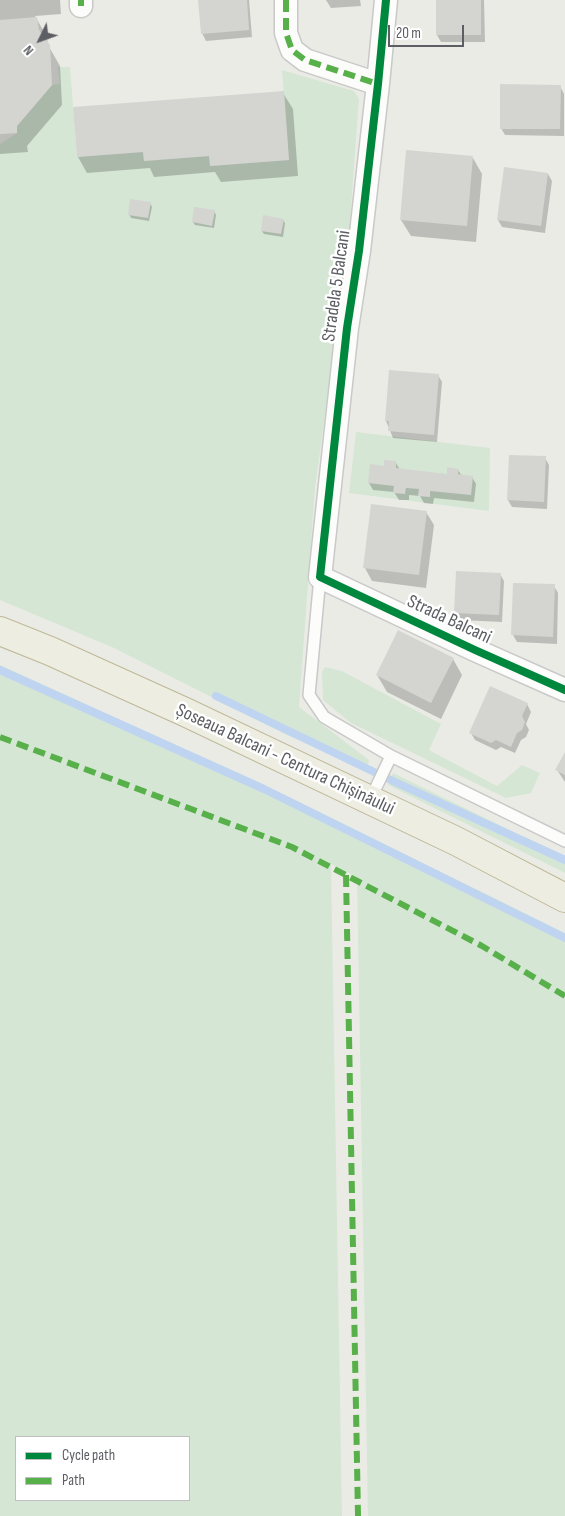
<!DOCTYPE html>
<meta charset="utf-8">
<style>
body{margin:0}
#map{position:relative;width:565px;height:1516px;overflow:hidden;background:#ebebe6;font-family:"Sofia Sans Condensed",sans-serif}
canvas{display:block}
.legend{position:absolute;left:15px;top:1436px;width:175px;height:65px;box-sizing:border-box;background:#fff;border:1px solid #bebfc1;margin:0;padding:6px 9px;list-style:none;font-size:15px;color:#5c5e63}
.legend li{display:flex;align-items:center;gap:10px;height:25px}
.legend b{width:25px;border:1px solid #bebfc1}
.north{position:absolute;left:15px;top:15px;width:50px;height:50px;-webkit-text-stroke:4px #fff;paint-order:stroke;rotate:228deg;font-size:14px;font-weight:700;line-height:20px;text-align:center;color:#5c5e63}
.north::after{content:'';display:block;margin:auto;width:18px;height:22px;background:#5c5e63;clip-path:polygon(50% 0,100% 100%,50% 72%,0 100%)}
.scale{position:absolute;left:388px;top:25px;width:76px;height:22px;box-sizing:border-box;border:2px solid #5c5e63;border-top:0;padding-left:6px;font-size:15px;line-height:18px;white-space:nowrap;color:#5c5e63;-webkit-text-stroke:4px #fff;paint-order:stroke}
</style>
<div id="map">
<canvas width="565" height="1516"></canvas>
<ul class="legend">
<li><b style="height:6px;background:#00873e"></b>Cycle path</li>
<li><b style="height:6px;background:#58b04a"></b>Path</li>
</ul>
<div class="north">N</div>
<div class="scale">20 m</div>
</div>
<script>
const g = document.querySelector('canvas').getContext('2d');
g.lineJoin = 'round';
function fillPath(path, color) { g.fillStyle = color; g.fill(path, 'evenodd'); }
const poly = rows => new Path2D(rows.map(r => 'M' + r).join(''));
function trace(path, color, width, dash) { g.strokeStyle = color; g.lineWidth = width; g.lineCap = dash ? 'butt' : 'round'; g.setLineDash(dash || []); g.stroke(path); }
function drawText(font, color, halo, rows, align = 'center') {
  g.font = font + ' "Sofia Sans Condensed",sans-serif'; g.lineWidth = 5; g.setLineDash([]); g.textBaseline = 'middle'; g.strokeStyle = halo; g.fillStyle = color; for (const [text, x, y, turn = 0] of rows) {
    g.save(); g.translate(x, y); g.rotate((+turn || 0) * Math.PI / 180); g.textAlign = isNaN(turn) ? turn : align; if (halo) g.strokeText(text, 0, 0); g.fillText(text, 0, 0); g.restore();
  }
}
fillPath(poly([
 [58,67,70,67,77,157,143,152,144,161,209,156,211,166,289,160,282,70,354,91,359,99,348,248,315,488,299,707,369,760,367,770,287,735,114,648,0,600,0,144,17,133,17,126,52,85,60,84],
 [356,432,490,448,489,511,349,493],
 [0,665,285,795,565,933,565,1516,368,1516,357,877,331,864,342,1516,0,1516],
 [16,1437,189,1437,189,1500,16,1500],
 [325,667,342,671,441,724,429,750,497,786,522,765,540,773,531,793,506,798,351,723,323,700,322,672],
 [393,773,565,857,565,873,388,785]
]), '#d5e6d5');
fillPath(poly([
 [0,0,60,0,61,14,35,16,47,37,48,45,60,66,62,105,27,146,28,152,0,154],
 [199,0,249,0,252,37,206,41,202,33],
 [326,0,360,0,361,6,331,8],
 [437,0,484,0,485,42,441,42,437,35],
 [560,86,564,94,564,136,505,135,501,128],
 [283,93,293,109,298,176,221,182,215,172,154,177,150,168,87,173,78,157],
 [473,158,482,174,476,242,411,236,401,220],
 [548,174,552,181,545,233,502,227,498,220],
 [150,203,152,207,149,221,131,218,129,214],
 [214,211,216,215,214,228,195,225,193,222],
 [283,220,285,223,283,237,264,234,262,231],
 [438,375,442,382,437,442,393,438,386,421],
 [510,456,545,458,549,465,547,509,512,507,508,500],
 [396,463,400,470,448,475,458,470,462,476,472,477,476,484,474,502,434,498,433,504,424,503,420,496,409,495,409,500,399,500,394,492,373,490,369,483,385,467],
 [426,512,434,525,426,588,372,581,365,568],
 [500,574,504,581,502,622,460,620,456,613],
 [554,586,558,593,557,644,517,642,513,635],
 [453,659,462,675,441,719,387,692,377,675],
 [527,704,531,712,526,724,529,730,526,737,521,740,515,753,501,747,496,750,475,740,471,733],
 [565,754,565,782,557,770]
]), '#0003');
trace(poly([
 [0,670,264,789,565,938],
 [216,696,395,782,565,860]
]), '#bed4f1', 8);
fillPath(poly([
 [198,0,247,0,249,30,201,34],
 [436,0,481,0,481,35,436,35],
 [37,17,39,30,50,45,52,85,17,126,17,133,0,134,0,20],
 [500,84,561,85,560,129,500,129],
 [284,91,289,160,210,166,209,156,144,161,143,152,77,157,73,107],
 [406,150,473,156,467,226,400,220],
 [504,167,548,173,541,226,497,220],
 [130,199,151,202,148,218,128,215],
 [194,207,215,210,212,226,192,222],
 [263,215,284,219,281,234,261,231],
 [389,370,439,374,434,435,388,431,389,421,385,421],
 [509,455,546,456,544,502,507,500],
 [384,460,396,461,396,468,447,474,447,467,459,469,458,474,473,476,471,495,430,491,430,497,418,496,419,489,406,488,405,494,393,493,394,486,368,483,370,464,384,466],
 [371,504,427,511,419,575,363,568],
 [456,571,501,573,499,615,454,613],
 [513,583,555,584,553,637,511,635],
 [398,630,454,658,431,703,376,675],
 [490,686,528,703,522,716,525,722,522,730,517,733,511,747,496,740,491,743,469,733],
 [565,752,565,775,555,770]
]), '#d4d4d1');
const lane = poly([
 [320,577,309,695,324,717,391,756,565,841],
 [370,800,391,756]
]);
const street = poly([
 [81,0,81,6],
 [286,0,286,33,292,50,305,60,378,84],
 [386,0,378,84,359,251,347,328,320,577,475,650,565,690]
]);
const highway = poly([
 [0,631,50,651,185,712,456,841,565,898]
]);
trace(lane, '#c8c9c8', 14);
trace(street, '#c8c9c8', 25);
trace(highway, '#beb897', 30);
trace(lane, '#fcfcfb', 11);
trace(street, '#fcfcfb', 22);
trace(highway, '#eeede2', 28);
trace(poly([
 [81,0,81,6],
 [286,0,286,33,292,50,305,60,378,84],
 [0,737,292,847,482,946,565,996],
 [346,875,358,1516]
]), '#58b04a', 6, [12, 6]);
trace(poly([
 [386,0,378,84,359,251,347,328,320,577,475,650,565,690]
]), '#00873e', 8);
drawText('19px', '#5c5e63', '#fff', [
 ["Stradela 5 Balcani",337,286,-82],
 ["Strada Balcani",449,620,25],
 ["Șoseaua Balcani - Centura Chișinăului",285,760,25]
]);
</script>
